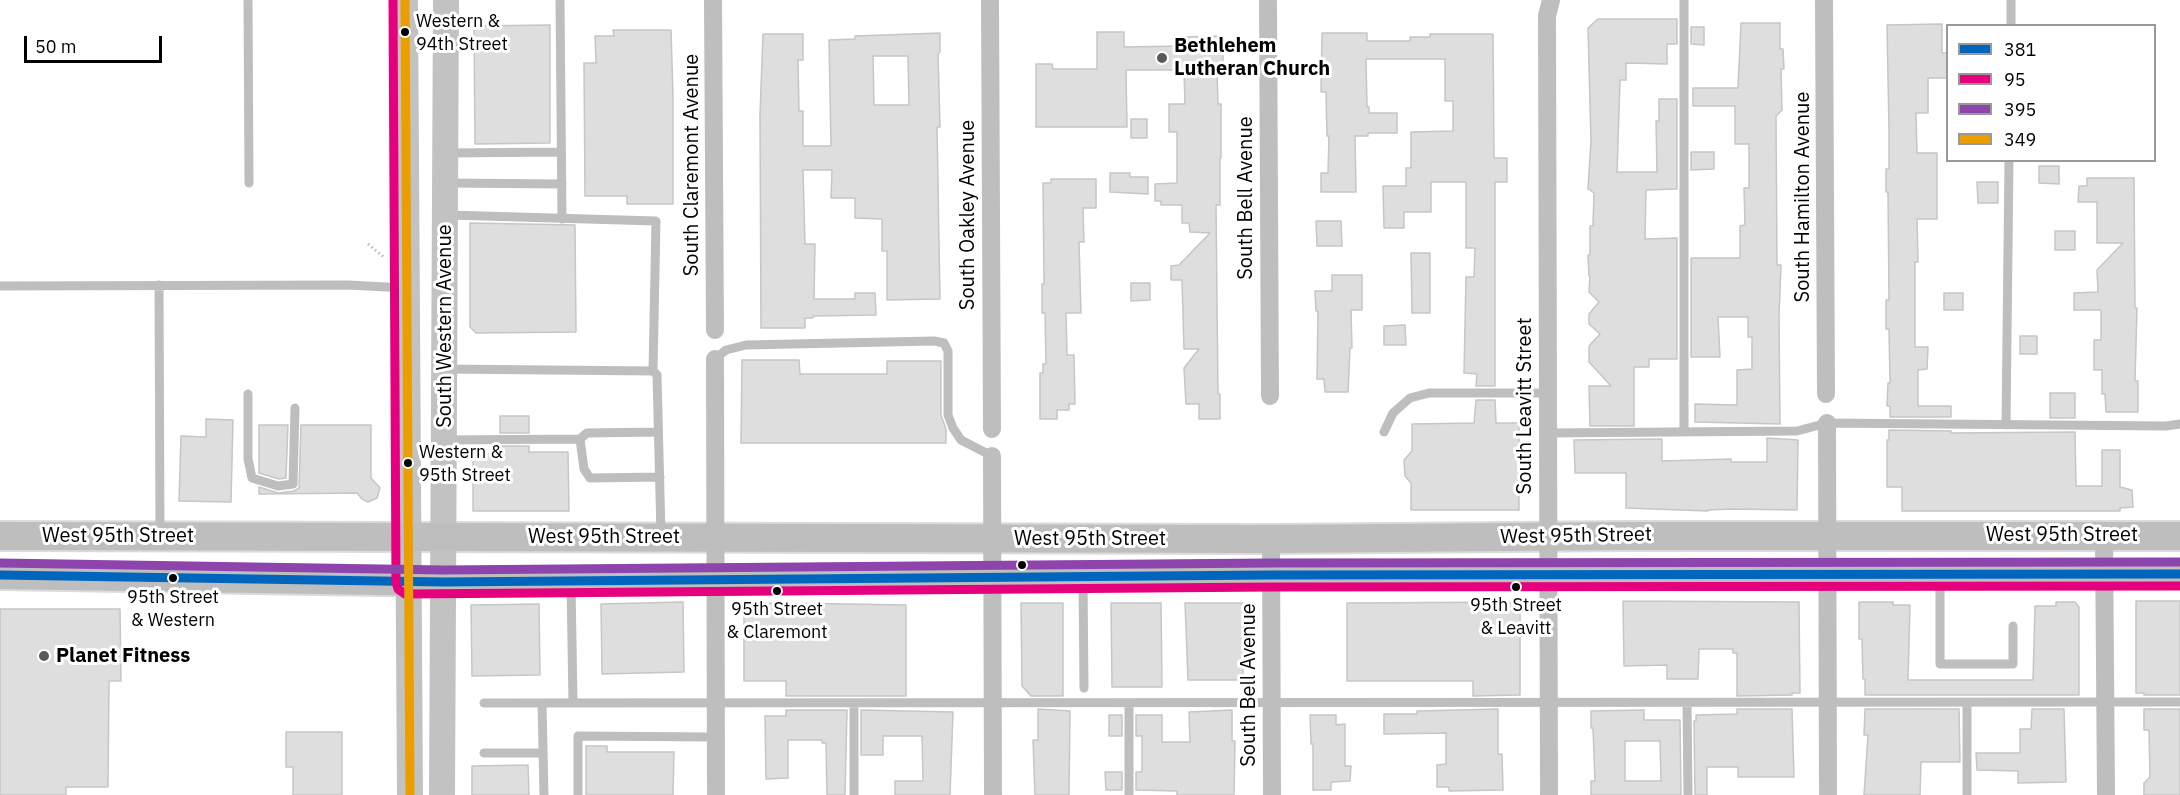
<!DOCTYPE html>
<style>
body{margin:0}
#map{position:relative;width:2180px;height:795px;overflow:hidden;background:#fff;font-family:"IBM Plex Sans",sans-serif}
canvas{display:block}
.legend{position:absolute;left:1946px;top:24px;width:210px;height:138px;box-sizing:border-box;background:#fff;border:2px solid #999;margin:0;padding:8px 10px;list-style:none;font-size:18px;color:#000}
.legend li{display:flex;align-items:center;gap:12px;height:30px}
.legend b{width:30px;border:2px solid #999}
.scale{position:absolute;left:24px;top:36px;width:138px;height:27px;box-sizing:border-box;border:3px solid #000;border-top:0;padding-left:8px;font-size:18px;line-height:21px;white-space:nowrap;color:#000;-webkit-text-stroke:4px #fff;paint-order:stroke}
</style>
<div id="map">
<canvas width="2180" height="795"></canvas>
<ul class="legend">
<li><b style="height:8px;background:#0065bd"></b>381</li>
<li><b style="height:8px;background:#e5007d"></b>95</li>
<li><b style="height:8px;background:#8e44ad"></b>395</li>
<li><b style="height:8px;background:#eb9e00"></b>349</li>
</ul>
<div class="scale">50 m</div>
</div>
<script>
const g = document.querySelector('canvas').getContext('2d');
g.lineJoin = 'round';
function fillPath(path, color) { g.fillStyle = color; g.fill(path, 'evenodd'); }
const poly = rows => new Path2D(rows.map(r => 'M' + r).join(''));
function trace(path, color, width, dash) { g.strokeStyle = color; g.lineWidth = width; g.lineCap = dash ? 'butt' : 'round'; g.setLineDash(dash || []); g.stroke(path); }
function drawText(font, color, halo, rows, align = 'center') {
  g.font = font + ' "IBM Plex Sans",sans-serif'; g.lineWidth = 6; g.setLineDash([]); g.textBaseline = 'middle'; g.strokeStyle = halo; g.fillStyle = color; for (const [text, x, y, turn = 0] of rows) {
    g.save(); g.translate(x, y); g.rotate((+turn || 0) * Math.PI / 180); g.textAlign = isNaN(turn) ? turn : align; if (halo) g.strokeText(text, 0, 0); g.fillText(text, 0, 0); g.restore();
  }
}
const building = poly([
 [1598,19,1677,19,1677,44,1667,44,1667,64,1626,63,1626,80,1620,80,1617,172,1657,172,1656,121,1659,121,1659,99,1677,99,1677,189,1646,190,1645,239,1677,238,1677,359,1649,359,1649,367,1634,367,1634,426,1590,426,1589,386,1611,386,1589,362,1589,346,1600,334,1589,324,1589,314,1599,302,1589,292,1590,276,1589,276,1588,255,1590,255,1590,226,1593,226,1594,193,1588,189,1591,141,1588,28,1598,19],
 [1741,23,1780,23,1780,49,1783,49,1784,69,1781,69,1782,110,1776,116,1777,265,1781,265,1779,316,1780,424,1695,422,1695,404,1737,405,1737,370,1752,369,1752,337,1748,337,1748,317,1718,317,1720,357,1691,357,1691,258,1740,258,1740,226,1745,225,1744,188,1749,188,1749,144,1735,144,1735,106,1693,106,1693,88,1738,88,1741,23],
 [1942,24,1942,53,1947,53,1947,78,1928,78,1928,113,1916,113,1917,153,1937,153,1937,219,1917,219,1918,262,1915,262,1915,347,1928,347,1927,369,1918,370,1918,406,1951,406,1951,417,1890,417,1890,406,1887,406,1888,383,1890,383,1889,329,1886,329,1886,300,1889,300,1888,192,1886,192,1886,169,1889,169,1889,129,1887,25,1942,24],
 [550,25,550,143,475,144,474,26,550,25],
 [1691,27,1704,27,1704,45,1691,44,1691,27],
 [613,30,671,30,673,96,673,204,627,204,627,196,585,196,584,63,596,63,595,36,614,36,613,30],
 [1097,32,1124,32,1124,47,1184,46,1183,37,1218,36,1218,48,1223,48,1223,70,1217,70,1218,104,1221,104,1221,158,1220,158,1220,205,1216,205,1218,394,1220,394,1220,419,1199,419,1199,404,1186,404,1184,368,1199,349,1184,349,1182,280,1171,280,1171,266,1179,265,1210,233,1190,232,1189,223,1182,223,1182,205,1161,205,1161,201,1155,201,1155,184,1177,183,1177,132,1169,132,1169,104,1185,104,1184,70,1126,70,1127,127,1036,127,1036,64,1052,64,1053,69,1097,69,1097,32],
 [940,33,940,52,938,54,940,127,937,127,940,299,887,300,887,251,882,251,882,219,855,218,855,198,831,198,832,170,803,170,805,244,815,244,814,299,855,299,855,293,875,293,876,315,813,316,813,318,805,318,805,328,761,328,760,115,763,34,803,34,803,60,798,60,799,111,803,111,803,146,831,146,829,40,855,39,855,36,940,33],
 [873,56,908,56,909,105,874,105,873,56],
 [1322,33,1367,33,1367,41,1410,41,1410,37,1430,37,1430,34,1493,34,1494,158,1507,158,1507,182,1495,182,1495,386,1476,386,1477,374,1464,373,1466,277,1474,277,1475,248,1466,248,1466,182,1431,182,1431,212,1404,212,1404,228,1384,228,1383,186,1406,186,1406,168,1411,168,1411,132,1453,131,1453,101,1445,101,1445,59,1366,59,1367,107,1369,107,1369,113,1397,113,1397,133,1368,133,1368,136,1355,136,1356,192,1321,192,1321,173,1328,173,1329,136,1327,136,1326,92,1321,92,1322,33],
 [1131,119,1147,119,1147,138,1131,138,1131,119],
 [1691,152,1714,152,1714,169,1691,170,1691,152],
 [2039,166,2059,166,2059,184,2039,183,2039,166],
 [1110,173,1130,173,1130,177,1148,177,1148,194,1110,192,1110,173],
 [2087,178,2134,178,2135,308,2137,308,2135,381,2138,381,2138,412,2106,412,2105,394,2102,394,2102,370,2094,370,2094,340,2101,340,2101,310,2074,310,2074,293,2098,292,2097,270,2123,243,2097,243,2097,202,2078,202,2079,186,2087,186,2087,178],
 [1051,179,1096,179,1096,208,1083,208,1084,242,1079,242,1081,313,1066,313,1067,355,1074,355,1075,404,1069,404,1069,410,1057,410,1057,419,1040,419,1040,373,1043,373,1043,364,1046,364,1045,313,1042,313,1042,284,1044,284,1043,183,1051,183,1051,179],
 [1977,182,1998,182,1998,203,1978,203,1977,182],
 [1316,221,1341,221,1342,246,1317,246,1316,221],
 [470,223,575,225,576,332,476,333,470,327,470,223],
 [2055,231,2075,231,2075,250,2055,250,2055,231],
 [1411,253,1430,253,1430,313,1412,313,1411,253],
 [1332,275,1362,275,1362,310,1351,310,1352,348,1350,348,1348,392,1325,392,1324,379,1317,379,1318,311,1316,311,1315,291,1332,291,1332,275],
 [1131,283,1150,283,1150,300,1131,301,1131,283],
 [1944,293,1963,293,1963,310,1944,310,1944,293],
 [1405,325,1406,345,1384,345,1384,326,1405,325],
 [2020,336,2037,336,2037,354,2020,354,2020,336],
 [742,360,799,360,800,374,887,374,887,361,941,361,941,415,946,429,946,443,741,443,742,360],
 [2050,393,2075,393,2075,418,2050,418,2050,393],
 [1476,400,1495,400,1496,423,1519,423,1519,510,1411,510,1411,483,1405,476,1404,460,1412,451,1412,424,1474,423,1476,400],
 [500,416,529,416,529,433,500,433,500,416],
 [206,419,233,420,231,502,179,501,181,436,206,437,206,419],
 [259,425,288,425,286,478,279,479,259,473,259,425],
 [301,425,371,425,371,478,380,488,377,498,368,502,362,499,357,493,259,494,259,487,278,493,294,491,299,488,301,425],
 [1889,430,1951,431,1951,433,2075,432,2076,486,2102,486,2102,450,2120,450,2120,487,2132,490,2133,507,2120,508,2120,511,1902,511,1902,487,1887,487,1887,440,1889,440,1889,430],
 [1767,438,1798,440,1797,510,1732,509,1708,510,1708,511,1626,508,1626,473,1575,473,1574,440,1662,439,1662,461,1731,459,1731,462,1767,462,1767,438],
 [500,446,529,446,529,452,568,452,569,511,473,511,473,454,500,454,500,446],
 [1623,601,1799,602,1800,693,1792,693,1792,695,1737,696,1737,653,1733,653,1733,649,1699,649,1698,679,1667,679,1667,665,1624,666,1623,601],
 [2136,601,2180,601,2180,695,2144,695,2144,693,2136,693,2136,601],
 [683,602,684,672,602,674,601,604,683,602],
 [1520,602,1520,695,1473,696,1473,681,1347,681,1347,603,1520,602],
 [1859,602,1893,602,1893,605,1910,605,1908,680,2033,680,2035,606,2056,606,2056,602,2075,602,2079,607,2079,695,1865,695,1865,679,1863,679,1862,639,1859,639,1859,602],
 [786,603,906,605,906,696,786,696,786,681,744,681,744,604,786,603],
 [1021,603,1063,603,1063,696,1031,696,1022,686,1021,603],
 [1111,603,1161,603,1162,687,1112,687,1111,603],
 [1185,603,1243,603,1243,680,1188,680,1185,603],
 [539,604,540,675,472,676,471,605,539,604],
 [0,609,120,609,121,681,109,681,108,787,66,787,66,795,0,795,0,609],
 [1038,709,1070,711,1069,795,1035,795,1033,740,1038,740,1038,709],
 [1498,709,1498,754,1502,754,1503,790,1449,791,1449,787,1437,787,1437,765,1446,764,1446,733,1384,734,1384,714,1417,714,1417,711,1498,709],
 [1737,709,1792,709,1794,777,1738,777,1738,767,1707,767,1707,795,1695,795,1694,721,1696,721,1696,715,1737,714,1737,709],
 [1865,709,1959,709,1960,762,1921,762,1920,795,1864,795,1868,735,1864,735,1865,709],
 [2032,709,2064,709,2066,782,2018,783,2018,771,1977,770,1976,753,2020,753,2020,729,2031,729,2032,709],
 [2144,709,2180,709,2180,795,2144,795,2144,783,2150,777,2149,730,2144,730,2144,709],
 [786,710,847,710,845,795,827,795,826,743,822,743,822,740,788,740,788,778,766,779,765,716,786,716,786,710],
 [861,710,953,712,950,795,895,795,895,781,923,781,922,736,883,736,883,755,861,755,861,710],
 [1232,710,1232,741,1235,741,1234,795,1177,795,1177,791,1136,790,1136,772,1142,772,1142,736,1136,736,1136,715,1162,715,1162,742,1190,742,1189,712,1232,710],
 [1644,710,1644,720,1680,720,1681,795,1591,795,1591,781,1595,781,1593,728,1591,728,1591,711,1644,710],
 [1625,741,1660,741,1661,781,1625,781,1625,741],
 [1109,715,1122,715,1122,736,1109,736,1109,715],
 [1310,715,1336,715,1336,725,1345,724,1345,766,1351,766,1350,781,1331,782,1331,790,1313,790,1313,744,1311,744,1310,715],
 [286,732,342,732,342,795,293,795,293,767,286,767,286,732],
 [586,746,607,746,607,752,674,752,673,795,586,795,586,746],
 [528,765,529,795,472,795,472,766,528,765],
 [1105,772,1122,772,1122,790,1106,790,1105,772]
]);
fillPath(building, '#dedede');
trace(building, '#c6c6c6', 1.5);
const primary = poly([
 [0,536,1271,539,1624,536,2180,536],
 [0,575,444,582,1271,575,2180,574]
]);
trace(primary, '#dbdbdb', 32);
trace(poly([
 [368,244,385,258]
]), '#b9b9b9', 3, [1.5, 3]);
trace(poly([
 [248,0,249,183],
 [560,0,562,219],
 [1684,0,1684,432],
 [2011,26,2011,0],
 [446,153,561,152],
 [447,183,562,184],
 [448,215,656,221,653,371,657,375,661,535],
 [159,285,160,532],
 [0,286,348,285,405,288],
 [715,359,726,350,746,345,934,341,944,343,948,351,948,415,953,428,961,440,992,456],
 [445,369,653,371],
 [248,394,248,459,252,478,278,486,293,484,295,408],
 [2006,425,2009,160],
 [658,432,587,433,580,439,584,469,590,478,660,477],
 [1384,432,1393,413,1410,398,1429,393,1547,393],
 [1547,433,1797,431,1827,423,2166,426,2180,424],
 [444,440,580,439],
 [1940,576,1940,664,2013,664,2013,626],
 [1083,579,1084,688],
 [571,583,573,703],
 [484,703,2180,702],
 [542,703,544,795],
 [1129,703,1129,795],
 [1687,703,1688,795],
 [1967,703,1967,795],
 [854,704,854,795],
 [484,753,543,753],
 [578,795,578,736,715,737]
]), '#bebebe', 9);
trace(poly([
 [713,0,715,330],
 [990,0,992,429],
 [1268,0,1270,396],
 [1824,0,1826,394],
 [715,359,716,795],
 [1827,423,1828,795],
 [992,456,993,795],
 [2104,535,2106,795],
 [1271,539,1272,795],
 [1549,795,1547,16,1551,0]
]), '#bebebe', 18);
trace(poly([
 [405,0,410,795],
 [442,795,446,0]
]), '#c2c2c2', 26);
trace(primary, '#bebebe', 28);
trace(poly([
 [0,575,444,582,1271,575,2180,574]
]), '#0065bd', 9);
trace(poly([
 [393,0,396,582,398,589,405,594,1271,587,2180,586]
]), '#e5007d', 9);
trace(poly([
 [0,563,444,570,1271,563,2180,562]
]), '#8e44ad', 9);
trace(poly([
 [405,0,410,795]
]), '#eb9e00', 9);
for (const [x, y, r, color] of [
 [405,32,5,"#000"],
 [1162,58,6,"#595959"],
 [408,463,5,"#000"],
 [1022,565,5,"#000"],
 [173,578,5,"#000"],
 [1516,587,5,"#000"],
 [777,591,5,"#000"],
 [44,656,6,"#595959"]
]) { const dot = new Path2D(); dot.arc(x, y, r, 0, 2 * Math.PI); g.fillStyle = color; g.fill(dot); trace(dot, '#fff', 2); }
drawText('18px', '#000', '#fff', [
 ["Western &",416,22,"left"],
 ["94th Street",416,45,"left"],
 ["Western &",419,453,"left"],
 ["95th Street",419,476,"left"],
 ["95th Street",173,598],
 ["& Western",173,621],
 ["95th Street",1516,606],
 ["& Leavitt",1516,629],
 ["95th Street",777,610],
 ["& Claremont",777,633]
]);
drawText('bold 20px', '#000', '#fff', [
 ["Bethlehem",1174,46],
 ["Lutheran Church",1174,69],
 ["Planet Fitness",56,656]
], 'left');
drawText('20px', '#000', '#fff', [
 ["South Claremont Avenue",692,165,-90],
 ["South Hamilton Avenue",1803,197,-90],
 ["South Bell Avenue",1246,198,-90],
 ["South Oakley Avenue",968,215,-90],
 ["South Western Avenue",445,326,-90],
 ["South Leavitt Street",1525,406,-90],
 ["West 95th Street",2062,535],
 ["West 95th Street",118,536],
 ["West 95th Street",1576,536,-1],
 ["West 95th Street",604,537],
 ["West 95th Street",1090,539],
 ["South Bell Avenue",1249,685,-90]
]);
</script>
